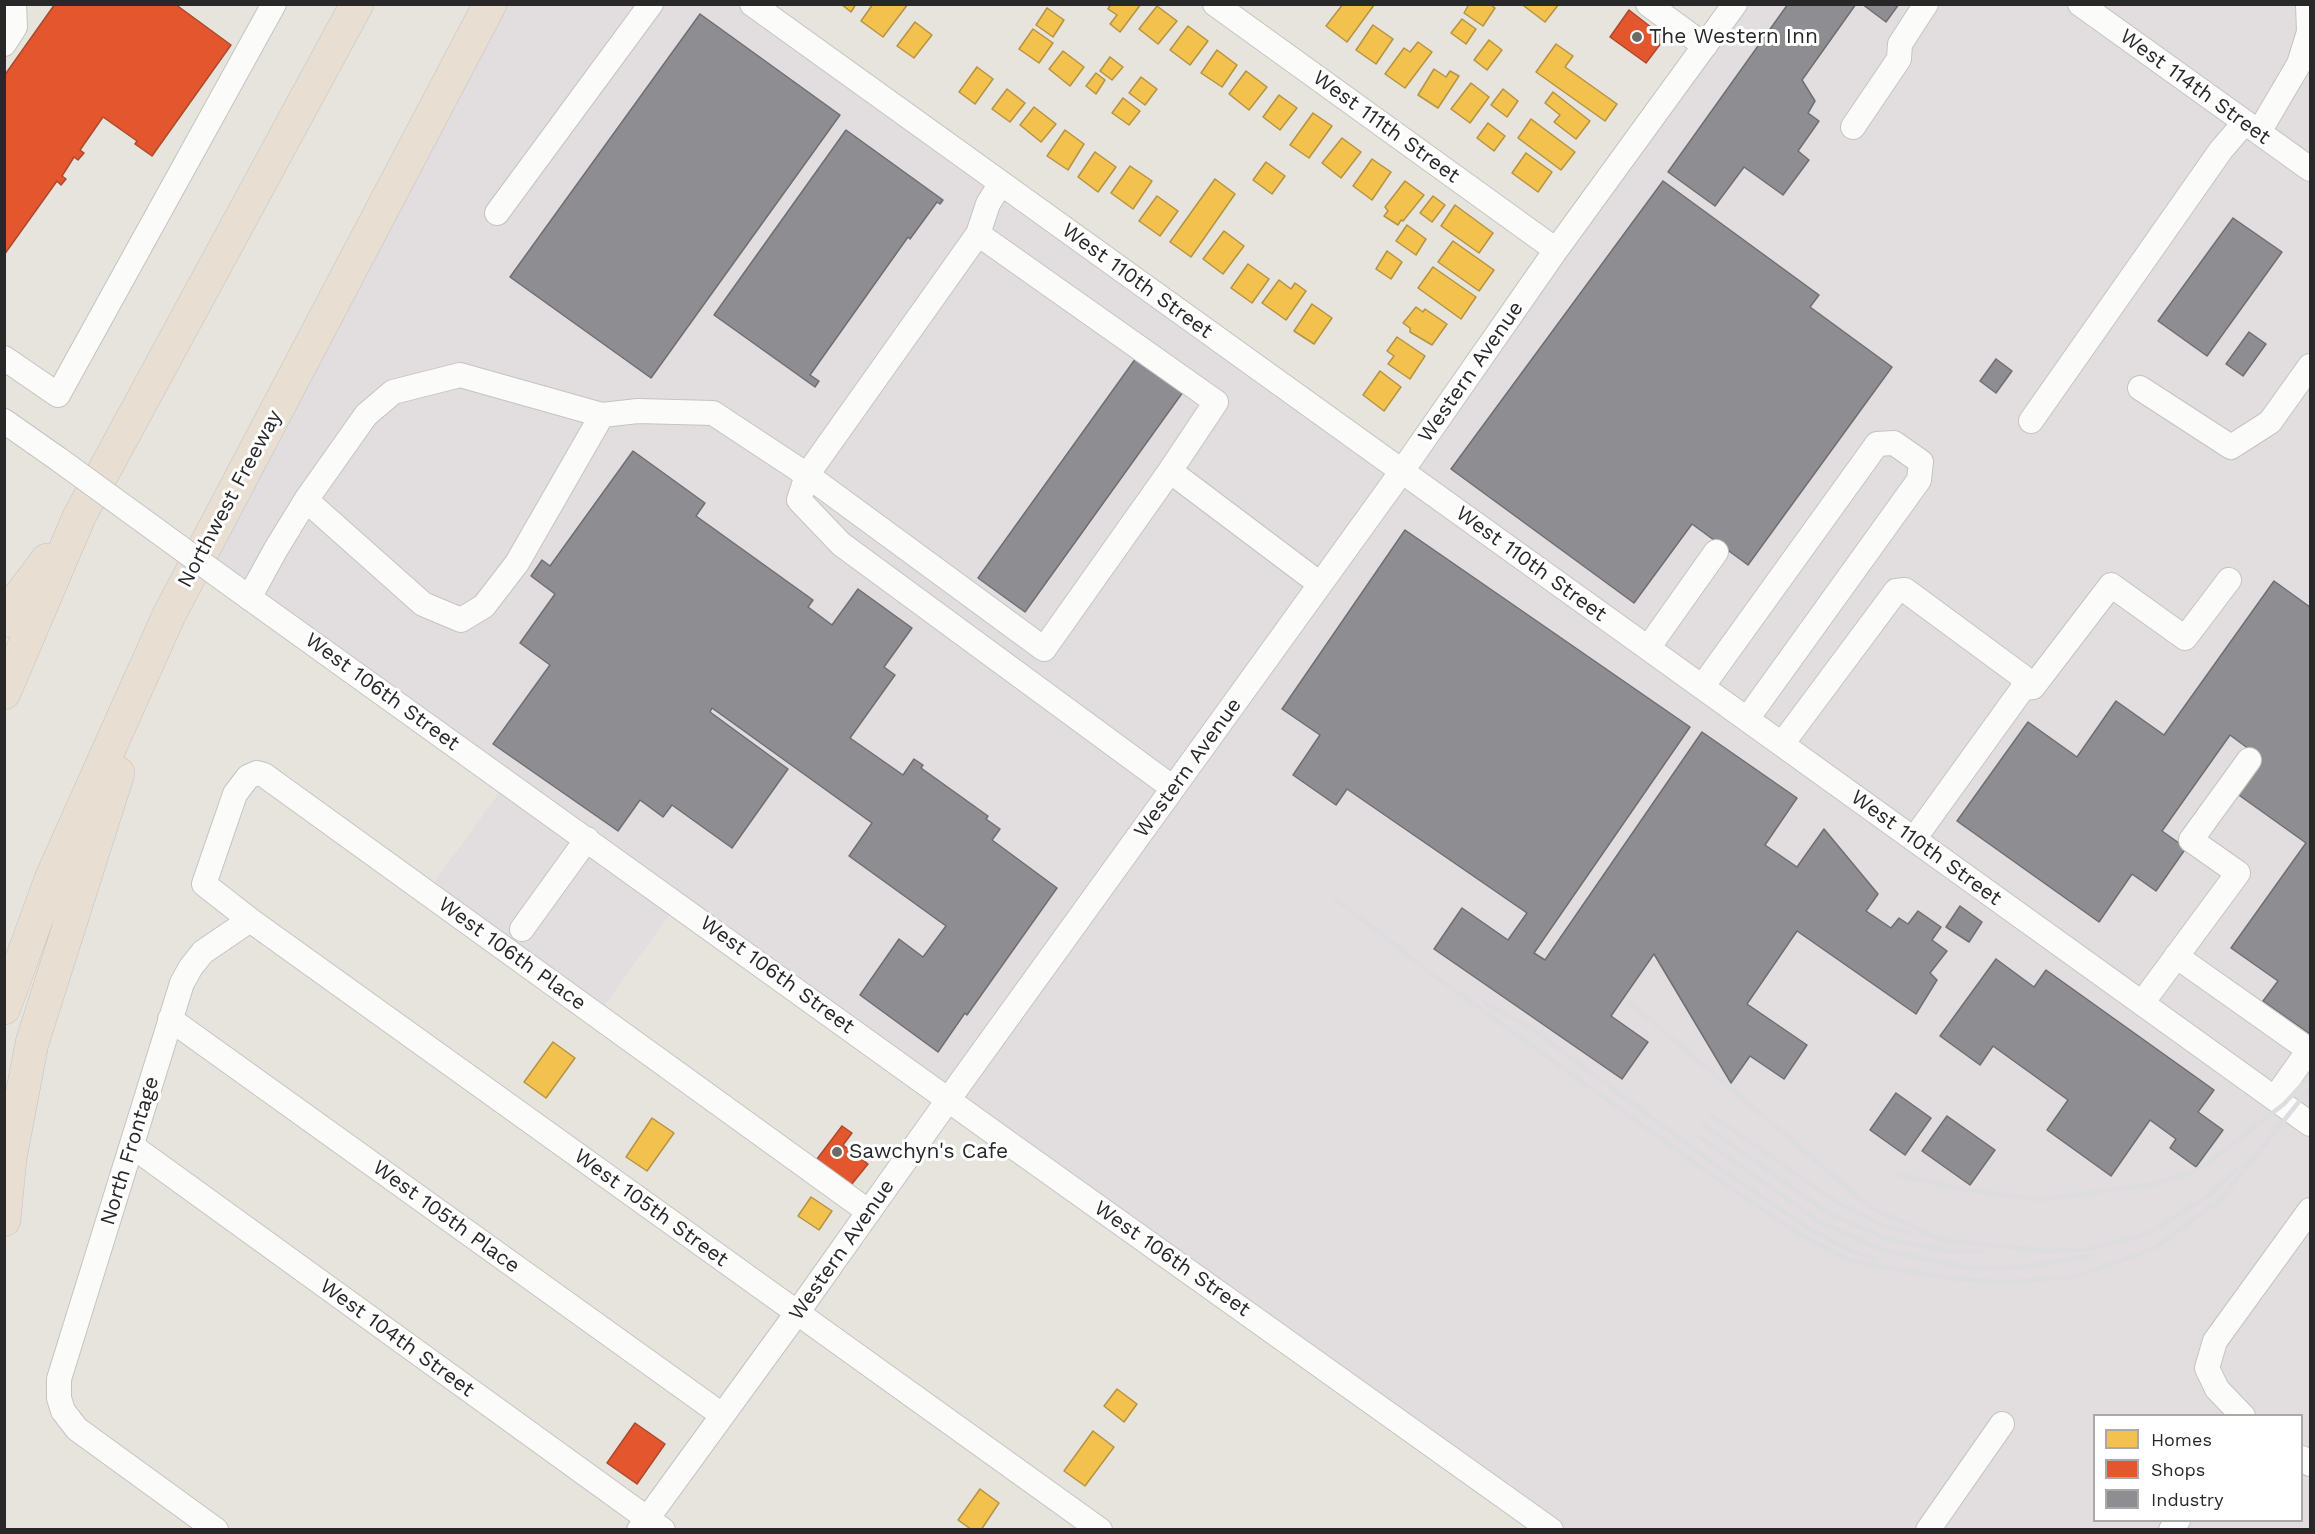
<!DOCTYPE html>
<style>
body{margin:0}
#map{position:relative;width:2315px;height:1534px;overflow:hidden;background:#e7e4dd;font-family:"Work Sans",sans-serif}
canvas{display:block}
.frame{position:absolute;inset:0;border:6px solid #282828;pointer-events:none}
.legend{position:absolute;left:2093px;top:1414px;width:210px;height:108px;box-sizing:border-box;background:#fff;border:2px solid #a9a9a9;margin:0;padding:8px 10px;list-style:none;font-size:18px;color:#282828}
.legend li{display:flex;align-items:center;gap:12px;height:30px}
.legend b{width:30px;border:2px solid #a9a9a9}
</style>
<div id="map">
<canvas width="2315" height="1534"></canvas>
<div class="frame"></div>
<ul class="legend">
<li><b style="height:16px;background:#f2c14e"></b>Homes</li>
<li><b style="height:16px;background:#e4572e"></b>Shops</li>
<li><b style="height:16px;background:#8d8d92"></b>Industry</li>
</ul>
</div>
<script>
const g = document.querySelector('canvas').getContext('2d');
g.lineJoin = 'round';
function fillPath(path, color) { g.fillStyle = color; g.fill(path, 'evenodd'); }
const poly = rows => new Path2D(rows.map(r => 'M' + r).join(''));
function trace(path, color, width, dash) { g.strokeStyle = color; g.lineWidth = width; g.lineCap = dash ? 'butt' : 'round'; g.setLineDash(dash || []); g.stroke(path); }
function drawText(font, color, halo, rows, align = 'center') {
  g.font = font + ' "Work Sans",sans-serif'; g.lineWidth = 6; g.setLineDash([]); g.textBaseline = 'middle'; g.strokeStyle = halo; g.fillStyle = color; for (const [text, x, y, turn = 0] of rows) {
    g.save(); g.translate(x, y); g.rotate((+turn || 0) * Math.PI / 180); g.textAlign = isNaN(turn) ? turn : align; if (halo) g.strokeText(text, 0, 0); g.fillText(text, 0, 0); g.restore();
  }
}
fillPath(poly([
 [491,5,752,5,1402,471,1735,5,2310,5,2310,1529,1551,1529,677,904,597,1016,427,892,507,782,202,564],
 [2094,1416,2302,1416,2302,1520,2094,1520]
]), '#e2dee0');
const homes = poly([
 [841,4,856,4,851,12,841,4],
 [873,4,908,4,883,37,861,21,873,4],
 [1111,4,1141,4,1120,32,1110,24,1117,15,1108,9,1111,4],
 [1343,4,1374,5,1347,42,1326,26,1343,4],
 [1469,4,1490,4,1495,8,1483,26,1464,13,1469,4],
 [1525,4,1559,4,1545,22,1524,6,1525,4],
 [1157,6,1177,21,1158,44,1139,29,1157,6],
 [1047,8,1064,20,1053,37,1036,25,1047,8],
 [1462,19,1476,29,1466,44,1451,33,1462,19],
 [915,22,932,35,914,58,897,46,915,22],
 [1373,25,1393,39,1376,64,1356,50,1373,25],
 [1188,26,1208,41,1190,65,1170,50,1188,26],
 [1033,29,1053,43,1039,63,1019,49,1033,29],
 [1489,40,1502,50,1487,70,1474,60,1489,40],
 [1418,42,1432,52,1405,88,1385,74,1404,48,1410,52,1418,42],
 [1556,44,1573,56,1565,67,1617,104,1605,121,1536,72,1556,44],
 [1217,50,1237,65,1222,87,1201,73,1217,50],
 [1063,51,1084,67,1070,86,1049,69,1063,51],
 [1110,57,1123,67,1112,80,1100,71,1110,57],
 [977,67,993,79,975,104,959,92,977,67],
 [1434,69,1446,77,1450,71,1459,76,1438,108,1418,95,1434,69],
 [1246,71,1267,87,1249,110,1229,94,1246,71],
 [1096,73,1105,80,1096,94,1086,86,1096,73],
 [1141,77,1157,89,1145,105,1129,93,1141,77],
 [1471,83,1489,97,1470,123,1451,109,1471,83],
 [1007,89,1025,103,1010,122,992,109,1007,89],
 [1503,89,1518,101,1507,117,1491,105,1503,89],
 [1553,92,1590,121,1576,139,1554,122,1560,115,1545,103,1553,92],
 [1279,95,1297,108,1280,130,1263,117,1279,95],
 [1123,98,1140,111,1129,125,1112,113,1123,98],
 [1034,107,1056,124,1041,142,1020,125,1034,107],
 [1313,113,1332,126,1309,158,1290,145,1313,113],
 [1531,119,1575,152,1561,170,1518,138,1531,119],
 [1488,123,1505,136,1494,151,1477,138,1488,123],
 [1065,130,1084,144,1068,170,1047,156,1065,130],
 [1342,138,1361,152,1341,178,1322,163,1342,138],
 [1095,152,1116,167,1098,192,1078,177,1095,152],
 [1526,153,1552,172,1538,192,1512,173,1526,153],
 [1372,159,1391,172,1372,200,1353,186,1372,159],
 [1266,162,1285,176,1272,194,1253,180,1266,162],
 [1130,166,1152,181,1133,209,1111,193,1130,166],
 [1215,179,1235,194,1191,257,1170,242,1215,179],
 [1405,181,1424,195,1403,221,1401,220,1398,225,1384,216,1388,211,1385,207,1405,181],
 [1157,196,1178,211,1160,236,1139,221,1157,196],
 [1433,196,1445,205,1432,222,1420,213,1433,196],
 [1455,205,1493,233,1479,253,1441,226,1455,205],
 [1407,225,1426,239,1416,255,1396,241,1407,225],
 [1224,231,1244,246,1223,274,1203,259,1224,231],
 [1453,241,1494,270,1479,291,1438,262,1453,241],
 [1387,251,1402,262,1391,279,1376,269,1387,251],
 [1248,264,1269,279,1252,303,1231,288,1248,264],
 [1433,267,1476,297,1461,319,1418,288,1433,267],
 [1279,280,1291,289,1295,283,1306,291,1286,320,1262,303,1279,280],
 [1312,304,1332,318,1314,344,1294,331,1312,304],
 [1416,307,1423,312,1425,309,1447,324,1432,345,1410,332,1410,328,1403,323,1416,307],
 [1397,337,1425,356,1410,379,1388,364,1394,356,1387,351,1397,337],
 [1380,371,1401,387,1384,411,1363,395,1380,371],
 [553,1042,575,1058,546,1098,524,1082,553,1042],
 [652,1118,674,1133,647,1171,626,1157,652,1118],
 [811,1197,832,1211,819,1230,798,1216,811,1197],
 [1117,1389,1137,1404,1124,1422,1104,1406,1117,1389],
 [1093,1431,1114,1447,1085,1486,1064,1471,1093,1431],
 [980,1489,999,1503,981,1530,972,1530,958,1520,980,1489]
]);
fillPath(homes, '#f2c14e');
trace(homes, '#b59343', 1.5);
const shops = poly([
 [55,4,175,4,231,45,152,156,135,144,137,141,103,117,80,150,84,153,78,160,74,157,62,176,66,179,61,185,57,181,4,255,4,76,55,4],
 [1629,10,1665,38,1646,63,1610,37,1629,10],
 [842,1126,852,1133,843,1145,868,1164,851,1185,817,1159,842,1126],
 [635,1423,665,1444,637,1484,607,1463,635,1423]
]);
fillPath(shops, '#e4572e');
trace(shops, '#ac492c', 1.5);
const industry = poly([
 [1788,4,1856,4,1802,80,1815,101,1808,113,1819,121,1798,151,1809,160,1783,195,1744,167,1715,206,1668,172,1788,4],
 [1862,4,1899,4,1886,22,1862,4],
 [700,14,840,115,651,378,510,277,700,14],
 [846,130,943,200,940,204,937,202,910,239,908,237,810,375,819,381,815,387,714,315,846,130],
 [1663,181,1819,295,1810,307,1892,367,1748,565,1692,524,1634,603,1451,469,1663,181],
 [2233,218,2282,252,2207,356,2158,321,2233,218],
 [2249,332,2266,344,2243,376,2226,364,2249,332],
 [1141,351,1188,385,1025,612,978,578,1141,351],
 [1996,359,2012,371,1996,393,1980,381,1996,359],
 [633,451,705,503,696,516,813,600,808,607,832,625,858,589,912,628,884,667,895,675,850,738,903,775,914,759,923,765,921,768,988,816,986,819,1000,829,992,840,1057,888,967,1015,965,1013,938,1052,860,995,899,939,923,957,946,926,849,856,872,823,712,708,710,712,788,769,732,848,672,805,663,817,640,800,618,831,493,744,550,665,520,643,555,594,531,576,542,560,550,566,633,451],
 [1405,530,1690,727,1534,953,1545,960,1702,732,1797,798,1765,845,1797,867,1824,829,1878,894,1866,911,1891,928,1899,918,1908,924,1918,911,1941,927,1932,940,1947,951,1930,973,1937,980,1916,1014,1797,931,1747,1004,1807,1045,1784,1079,1750,1056,1731,1083,1654,954,1611,1016,1648,1042,1622,1079,1434,949,1462,908,1508,940,1527,913,1347,789,1336,805,1293,775,1320,735,1282,709,1405,530],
 [2274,581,2310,607,2310,1034,2263,1001,2278,981,2231,948,2306,843,2236,793,2261,758,2230,735,2162,831,2186,848,2156,891,2132,874,2099,922,1957,821,2028,722,2077,757,2116,701,2164,735,2274,581],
 [1960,906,1982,922,1969,942,1946,927,1960,906],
 [1996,959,2034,987,2046,970,2214,1090,2198,1112,2223,1130,2196,1167,2170,1148,2176,1139,2150,1120,2111,1176,2047,1130,2068,1100,1993,1046,1980,1065,1940,1036,1996,959],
 [1896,1093,1931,1118,1905,1155,1870,1130,1896,1093],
 [1947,1116,1995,1150,1970,1185,1922,1151,1947,1116]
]);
fillPath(industry, '#8d8d92');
trace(industry, '#6f6f72', 1.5);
const minor = poly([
 [752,4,2310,1124],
 [1215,4,1556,250],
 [1648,4,1705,46],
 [2080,4,2310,169],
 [4,44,15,27,14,4],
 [1853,127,1899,59,1900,44,1926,4],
 [2259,132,2299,64,2309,32,2308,4],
 [497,213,651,4],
 [978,234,988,204,1001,183],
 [4,358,58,395,274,4],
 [2140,388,2231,447,2270,422,2310,366],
 [4,421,61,461],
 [2031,421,2221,150,2245,122],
 [1170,471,1044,649,807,475,978,234,1216,402,1170,471,1320,584],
 [306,500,423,604,461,620,484,606,517,563,602,415],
 [233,586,1011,1145,1551,1530],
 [249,598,276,549,306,500,366,415,393,392,460,375,602,415,638,411,713,413,807,475,799,500,841,544,1173,788],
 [1648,648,1716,552],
 [1702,687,1877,444,1894,443,1921,462,1919,480,1747,719],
 [2023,688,2033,687,2111,585,2185,638,2229,580],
 [1782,744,1896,591,1905,590,2023,677,2023,688,1914,839],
 [522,929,587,839],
 [2176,956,2309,1050,2275,1098],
 [2142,1003,2238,873,2191,840,2249,760],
 [170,1019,722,1415],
 [132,1146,663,1530],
 [869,1212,264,775,257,773,248,777,235,794,204,884,250,920,1100,1530],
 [2243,1416,2217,1389,2207,1368,2215,1341,2310,1210],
 [2302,1458,2310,1464],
 [216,1530,77,1429,63,1411,59,1398,59,1379,182,983,191,967,203,952,250,920],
 [639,1530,797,1313,948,1100,1402,471,1556,250,1735,4],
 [1928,1530,2002,1424],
 [2171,1530,2178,1520]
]);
const highway = poly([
 [4,621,11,608,47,560],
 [4,693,79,517,357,4],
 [4,1008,51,879,169,615,490,4],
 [4,1220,10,1158,32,1043,118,773]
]);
trace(minor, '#c4c3c3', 26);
trace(highway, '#c3c2c0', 34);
trace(minor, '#fbfbfa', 24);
trace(highway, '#e8dfd2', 33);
trace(poly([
 [1336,899,1432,974,1716,1178,1797,1233,1851,1261,1954,1279,2006,1282,2075,1277,2155,1248,2220,1200,2310,1088],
 [1484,1002,1531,1028,1721,1169,1808,1228,1847,1249,1874,1259],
 [1629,1002,1870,1207,1941,1240,2046,1251,2089,1249,2149,1233,2211,1194,2236,1170],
 [1711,1115,1835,1201,1885,1226,1909,1232],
 [1704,1125,1828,1213,1885,1238,1945,1251,1983,1251],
 [1698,1136,1820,1222,1882,1250,1969,1268,2026,1267,2087,1256],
 [1899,1175,1962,1189,2040,1200,2158,1183,2187,1174,2204,1166,2284,1104,2310,1076]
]), '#dddcde', 4.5);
const minorBridge = poly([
 [61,461,233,586]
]);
trace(minorBridge, '#c4c3c3', 26, []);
trace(minorBridge, '#fbfbfa', 24);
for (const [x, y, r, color] of [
 [1637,37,6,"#6b6a67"],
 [837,1152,6,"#6b6a67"]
]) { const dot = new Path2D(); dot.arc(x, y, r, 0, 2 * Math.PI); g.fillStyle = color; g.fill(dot); trace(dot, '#fff', 2); }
drawText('21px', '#282828', '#fff', [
 ["The Western Inn",1649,37],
 ["Sawchyn's Cafe",849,1152]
], 'left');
drawText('21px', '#282828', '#fff', [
 ["West 114th Street",2195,87,36],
 ["West 111th Street",1386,127,36],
 ["West 110th Street",1137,281,36],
 ["Western Avenue",1471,372,-55],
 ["Northwest Freeway",230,499,-62],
 ["West 110th Street",1531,564,36],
 ["West 106th Street",382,692,36],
 ["Western Avenue",1188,768,-54],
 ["West 110th Street",1926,848,36],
 ["West 106th Place",512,954,36],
 ["West 106th Street",777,975,36],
 ["North Frontage",130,1151,-73],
 ["West 105th Street",651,1208,36],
 ["West 105th Place",446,1217,36],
 ["Western Avenue",842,1250,-55],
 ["West 106th Street",1172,1259,35],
 ["West 104th Street",397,1338,36]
]);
</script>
